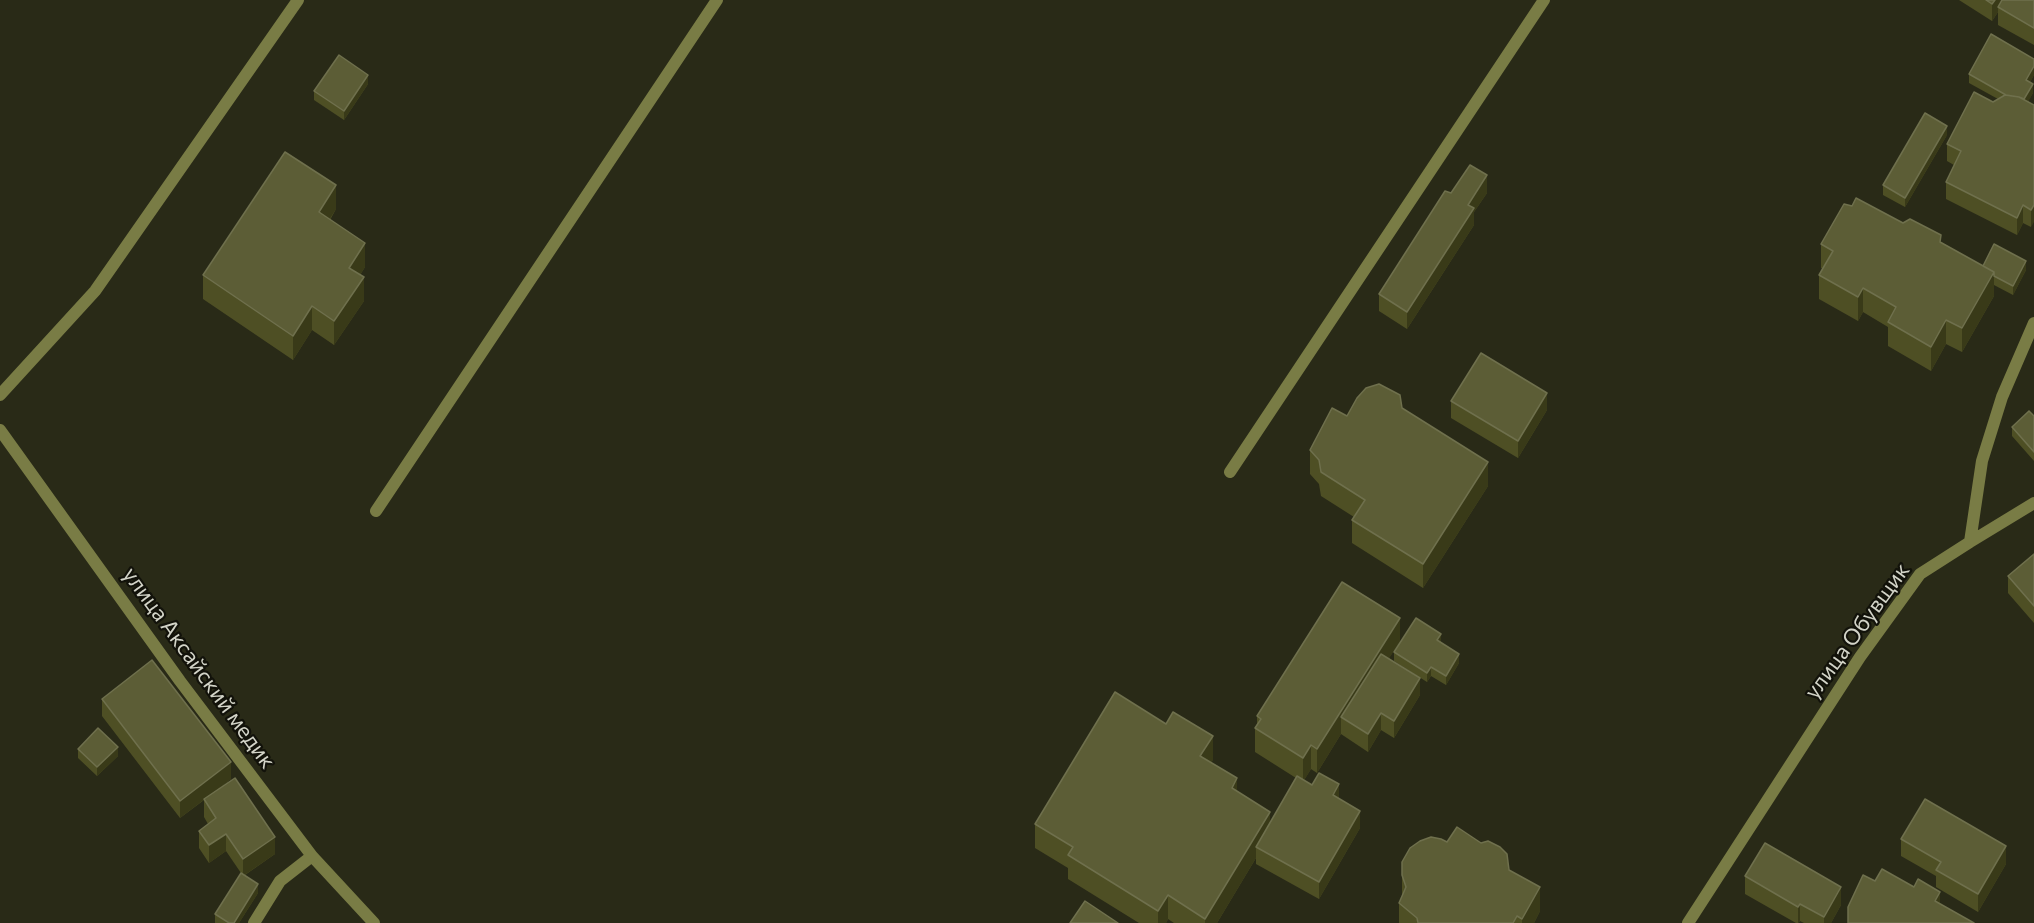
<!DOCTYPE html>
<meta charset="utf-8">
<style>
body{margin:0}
canvas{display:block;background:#292a17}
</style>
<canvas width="2034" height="923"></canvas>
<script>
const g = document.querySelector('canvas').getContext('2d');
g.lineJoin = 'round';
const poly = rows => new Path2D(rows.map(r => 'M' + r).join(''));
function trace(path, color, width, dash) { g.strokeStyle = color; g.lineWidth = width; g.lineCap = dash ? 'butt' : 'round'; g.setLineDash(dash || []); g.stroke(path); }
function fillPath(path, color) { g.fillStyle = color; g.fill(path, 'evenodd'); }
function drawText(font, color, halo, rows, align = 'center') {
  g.font = font + ' Commissioner,sans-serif'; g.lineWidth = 4.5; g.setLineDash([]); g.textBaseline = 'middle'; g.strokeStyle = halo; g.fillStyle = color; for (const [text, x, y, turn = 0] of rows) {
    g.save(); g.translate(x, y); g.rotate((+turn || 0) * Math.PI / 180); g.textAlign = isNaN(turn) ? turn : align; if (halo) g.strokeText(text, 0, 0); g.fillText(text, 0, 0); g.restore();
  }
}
trace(poly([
 [0,395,95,291,298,0],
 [0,430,180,681,312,856,374,923],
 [1230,472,1544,0],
 [376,511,717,0],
 [1970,542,2034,503],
 [254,923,280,881,312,856],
 [1688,923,1860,657,1920,574,1970,542,1982,461,2002,397,2034,323]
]), '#797c45', 12);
fillPath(poly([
 [1959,0,2034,0,2034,45,1998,25,1998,12,1992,21],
 [1969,74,2034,75,2030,82,2033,93,2028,101,2034,105,2031,227,2023,223,2017,235,1946,199,1946,182,1954,165,1947,161,1947,144,1998,99,1969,83],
 [368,84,344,120,314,100,314,91],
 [1947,135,1905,207,1883,195,1883,185],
 [1451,193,1487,193,1474,212,1474,225,1407,329,1379,311,1379,294],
 [336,209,330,220,365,267,360,275,364,301,334,345,312,330,293,360,203,299,203,275],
 [1903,223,1941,242,1983,266,2026,270,2013,295,1994,285,1994,296,1962,352,1946,344,1931,371,1888,346,1888,327,1863,312,1858,321,1819,299,1819,275,1823,269,1821,268,1821,244],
 [1451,401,1547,410,1518,458,1451,418],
 [1402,408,1488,486,1423,588,1352,543,1352,520,1354,517,1321,496,1319,484,1310,474,1310,450,1347,416],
 [2034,416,2034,461,2012,436,2012,427],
 [2034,554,2034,623,2008,593,2008,576],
 [1400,641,1389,658,1420,695,1394,738,1381,730,1368,752,1341,734,1317,773,1311,769,1304,780,1339,799,1360,828,1319,899,1256,864,1256,858,1217,923,1174,923,1168,919,1166,923,1139,923,1068,879,1068,868,1035,848,1035,824,1213,760,1211,762,1237,792,1270,823,1296,778,1255,752,1255,728,1257,724,1257,716],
 [1441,643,1459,663,1446,685,1431,676,1427,682,1394,661,1394,652],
 [102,699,231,779,217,790,275,854,245,875,258,893,239,923,215,923,215,914,241,873,226,851,209,863,199,848,199,831,208,824,204,817,204,800,180,818,102,716],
 [78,749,118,756,97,776,78,758],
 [1901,839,2006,864,1978,912,1936,887,1936,876,1901,856],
 [1447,842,1509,870,1540,911,1534,923,1399,923,1399,903,1402,897,1402,862],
 [1745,876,1841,905,1831,923,1804,923,1800,921,1798,923,1796,923,1745,894]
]), '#4e4f24');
fillPath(poly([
 [1995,0,2006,0,1998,7,1998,12,1992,21,1992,4],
 [2034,66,2034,75,2026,90,2026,80],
 [368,75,368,84,344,120,344,111],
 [2033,84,2033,93,2022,113,2022,103],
 [1947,126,1947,135,1905,207,1905,198],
 [1487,175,1487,193,1474,212,1474,225,1407,329,1407,312,1468,205],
 [336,185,336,209,319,236,319,212],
 [2023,205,2023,223,2017,235,2017,218],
 [2034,205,2034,222,2031,227,2031,210],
 [365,243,365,267,349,292,349,268],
 [2026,261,2026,270,2013,295,2013,286],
 [1994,272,1994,296,1962,352,1962,328],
 [364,277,364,301,334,345,334,321],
 [1863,288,1863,312,1858,321,1858,297],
 [312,306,312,330,293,360,293,336],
 [1946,320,1946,344,1931,371,1931,347],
 [1547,393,1547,410,1518,458,1518,441],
 [1488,462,1488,486,1423,588,1423,564],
 [1400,618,1400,641,1349,722,1341,717,1341,734,1317,773,1317,749],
 [1441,634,1441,643,1437,640],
 [1459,654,1459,663,1446,685,1446,676],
 [1431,667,1431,676,1427,682,1427,673],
 [1420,678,1420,695,1394,738,1394,721],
 [1381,713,1381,730,1368,752,1368,734],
 [1213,736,1213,760,1200,780,1200,756],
 [1311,745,1311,769,1303,782,1303,758],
 [118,747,118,756,97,776,97,767],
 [231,762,231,779,180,818,180,801],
 [1237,778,1237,802,1232,788],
 [1339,784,1339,802,1333,795],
 [1360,811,1360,828,1319,899,1319,882],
 [1270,812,1270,836,1256,847,1256,858,1217,923,1205,923,1205,919],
 [226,834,226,851,209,863,209,845],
 [275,837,275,854,243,876,243,859],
 [2006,846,2006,864,1978,912,1978,894],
 [258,884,258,893,239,923,234,923],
 [1540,887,1540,911,1534,923,1522,923,1522,919],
 [1841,887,1841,905,1831,923,1824,923,1824,917],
 [1940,892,1940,909,1935,901],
 [1168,895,1168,919,1166,923,1158,923,1158,911],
 [1800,904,1800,921,1798,923,1798,907]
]), '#393a18');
const building = poly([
 [1986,0,1995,0,1992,4,1986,0],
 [2002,0,2034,0,2034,28,1998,7,2002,0],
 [1991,34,2034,59,2034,66,2026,80,2033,84,2024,99,2019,97,2006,95,1969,74,1991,34],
 [339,55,368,75,344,111,314,91,339,55],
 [1974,92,1993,102,2005,95,2019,97,2034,105,2034,205,2031,210,2023,205,2017,218,1946,182,1961,151,1947,144,1974,92],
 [1925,113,1947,126,1905,198,1883,185,1925,113],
 [285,152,336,185,319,212,365,243,349,268,364,277,334,321,312,306,293,336,203,275,285,152],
 [1470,165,1487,175,1468,205,1474,208,1407,312,1379,294,1445,191,1451,193,1470,165],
 [1856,198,1903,223,1910,219,1941,235,1940,242,1994,272,1962,328,1946,320,1931,347,1888,322,1896,307,1863,288,1858,297,1819,275,1833,251,1821,244,1844,204,1852,206,1856,198],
 [1994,244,2026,261,2013,286,1994,276,1994,272,1983,266,1994,244],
 [1481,353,1547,393,1518,441,1451,401,1481,353],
 [1379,384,1400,395,1402,408,1488,462,1423,564,1352,520,1365,500,1321,472,1319,460,1310,450,1332,408,1347,416,1357,398,1366,388,1379,384],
 [2029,411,2034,416,2034,452,2012,427,2029,411],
 [2034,554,2034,606,2008,576,2034,554],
 [1342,582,1400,618,1317,749,1311,745,1303,758,1255,728,1261,719,1257,716,1342,582],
 [1416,618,1441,634,1437,640,1459,654,1446,676,1431,667,1427,673,1394,652,1416,618],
 [1381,654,1420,678,1394,721,1381,713,1368,734,1341,717,1381,654],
 [152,660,231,762,180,801,102,699,152,660],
 [1115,692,1166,724,1173,712,1213,736,1200,756,1237,778,1232,788,1270,812,1205,919,1168,895,1158,911,1068,855,1073,847,1035,824,1115,692],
 [98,728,118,747,97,767,78,749,98,728],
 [1319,773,1339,784,1333,795,1360,811,1319,882,1256,847,1297,776,1312,785,1319,773],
 [235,778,275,837,243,859,226,834,209,845,199,831,216,818,204,799,235,778],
 [1925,799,2006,846,1978,894,1936,870,1941,862,1901,839,1925,799],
 [1457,827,1481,843,1488,841,1500,847,1507,854,1509,870,1540,887,1522,919,1517,916,1513,923,1418,923,1417,918,1399,903,1406,887,1402,875,1402,862,1410,848,1420,841,1431,837,1441,839,1447,842,1457,827],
 [1765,843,1841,887,1824,917,1800,904,1798,907,1745,876,1765,843],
 [1882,869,1914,887,1918,879,1940,892,1935,901,1974,923,1848,923,1848,907,1863,875,1875,881,1882,869],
 [241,873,258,884,234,923,229,923,215,914,241,873],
 [1085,901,1118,923,1070,923,1085,901]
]);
fillPath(building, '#5c5d36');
trace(building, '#6f704d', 1.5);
drawText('22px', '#d3d4c8', '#12120a', [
 ["улица Обувщик",1857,631,-54],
 ["улица Аксайский медик",199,668,54]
]);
</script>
